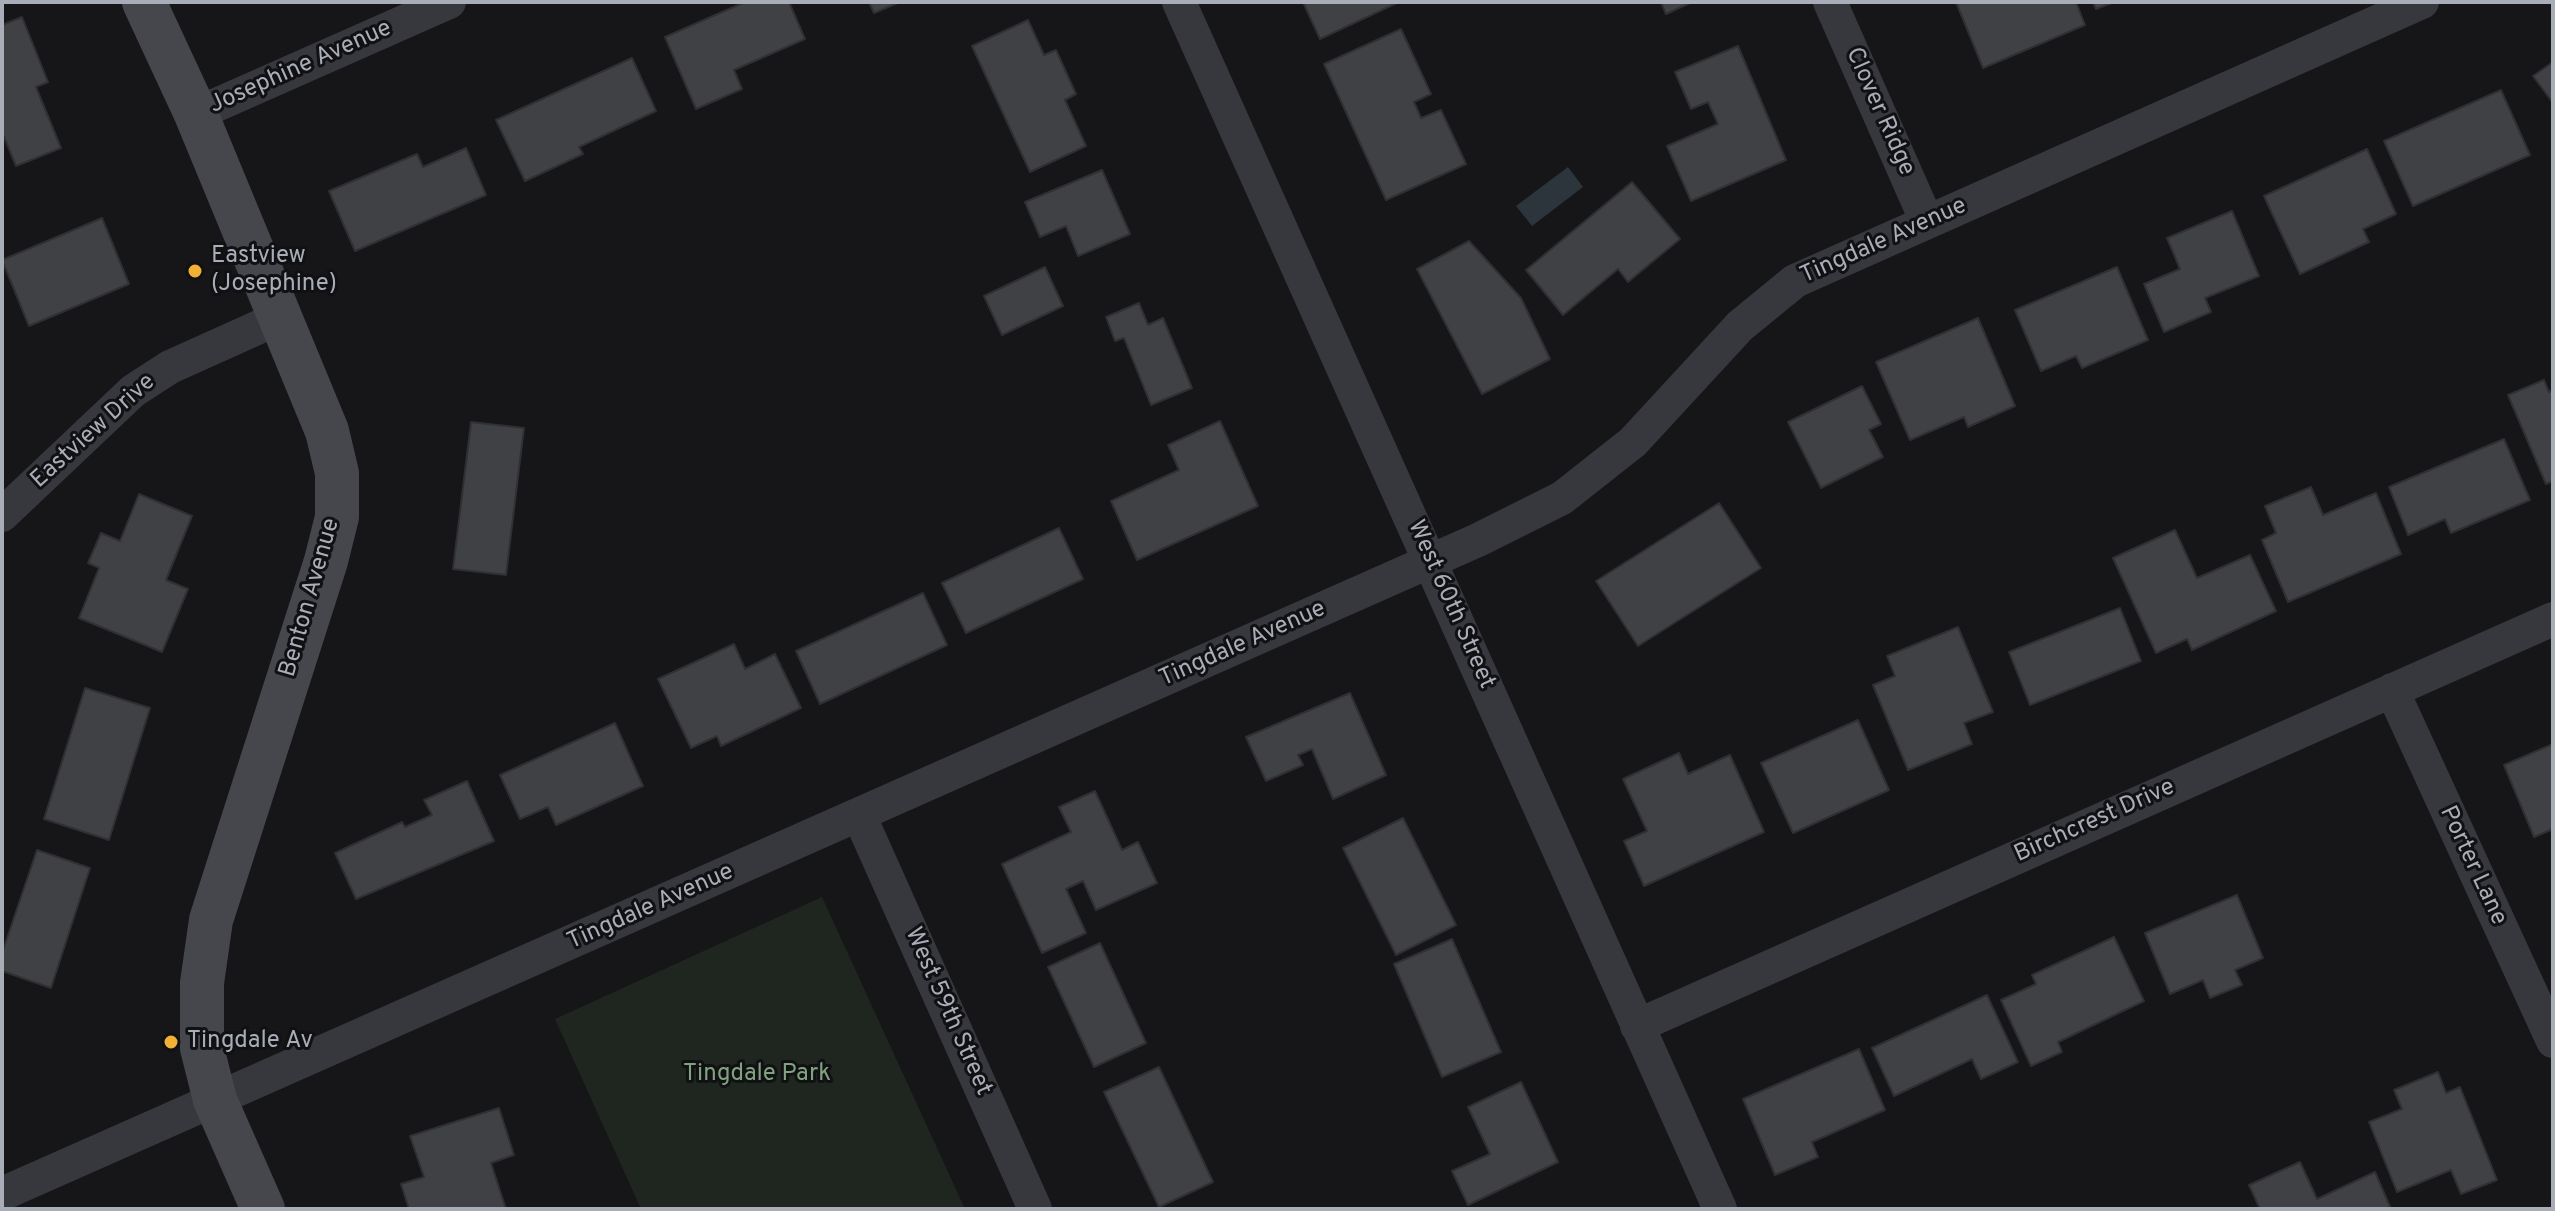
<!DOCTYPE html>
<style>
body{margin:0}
#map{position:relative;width:2555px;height:1211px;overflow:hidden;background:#161618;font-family:Overpass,sans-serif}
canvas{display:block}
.frame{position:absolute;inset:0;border:4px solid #a8adb8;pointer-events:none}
</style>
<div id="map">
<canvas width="2555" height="1211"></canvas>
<div class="frame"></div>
</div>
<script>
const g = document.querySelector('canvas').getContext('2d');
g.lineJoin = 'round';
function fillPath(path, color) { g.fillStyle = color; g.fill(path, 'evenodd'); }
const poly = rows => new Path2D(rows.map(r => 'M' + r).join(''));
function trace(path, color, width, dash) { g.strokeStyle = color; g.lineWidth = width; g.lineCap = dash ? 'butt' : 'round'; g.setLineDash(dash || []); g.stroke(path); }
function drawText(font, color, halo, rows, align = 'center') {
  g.font = font + ' Overpass,sans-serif'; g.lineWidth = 6; g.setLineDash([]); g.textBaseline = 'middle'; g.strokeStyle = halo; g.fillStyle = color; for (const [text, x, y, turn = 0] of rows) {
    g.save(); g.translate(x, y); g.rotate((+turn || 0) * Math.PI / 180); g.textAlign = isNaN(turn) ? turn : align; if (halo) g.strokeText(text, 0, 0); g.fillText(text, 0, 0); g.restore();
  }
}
fillPath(poly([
 [822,897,965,1209,641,1209,555,1019]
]), '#1e261f');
fillPath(poly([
 [1568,167,1583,187,1532,226,1516,206]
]), '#2c353c');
const building = poly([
 [745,2,789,2,805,39,734,70,742,89,696,109,665,37,745,2],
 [869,2,900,2,874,13,869,2],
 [1303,2,1399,2,1320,39,1303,2],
 [1661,2,1692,2,1666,14,1661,2],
 [1956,2,2076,2,2085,25,1983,68,1956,2],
 [2093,2,2114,2,2096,9,2093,2],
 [22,17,48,82,36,87,61,148,16,166,2,132,2,25,22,17],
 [1028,20,1044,55,1056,50,1076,94,1065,100,1086,146,1030,172,972,46,1028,20],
 [1401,29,1431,94,1414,102,1421,118,1441,110,1466,164,1386,200,1324,64,1401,29],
 [1738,46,1786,160,1691,201,1667,146,1718,124,1708,102,1691,109,1675,72,1738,46],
 [632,58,656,111,579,147,583,154,525,181,496,120,632,58],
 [2553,62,2553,103,2533,76,2553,62],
 [2501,90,2530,155,2413,206,2384,141,2501,90],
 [466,148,486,195,355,251,329,191,417,154,423,167,466,148],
 [2367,149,2396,214,2363,229,2369,242,2300,274,2264,196,2367,149],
 [1102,170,1130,234,1078,256,1066,226,1040,237,1025,202,1102,170],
 [1632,182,1680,239,1628,282,1618,269,1563,315,1526,270,1632,182],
 [2232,211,2259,276,2205,298,2211,312,2164,332,2144,284,2180,269,2167,238,2232,211],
 [102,218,129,284,29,326,2,260,102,218],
 [1469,241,1521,298,1550,359,1482,394,1417,269,1469,241],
 [1045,267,1063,306,1002,335,984,296,1045,267],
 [2117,267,2148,340,2082,368,2076,356,2041,371,2015,310,2117,267],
 [1139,303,1148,325,1163,318,1192,388,1151,405,1124,338,1115,341,1106,317,1139,303],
 [1978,318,2015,406,1968,427,1964,417,1910,440,1876,362,1978,318],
 [2544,380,2549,392,2553,390,2553,481,2546,484,2508,395,2544,380],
 [1862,386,1881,424,1869,430,1883,457,1821,488,1788,422,1862,386],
 [1220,421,1258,506,1137,560,1111,501,1179,470,1168,445,1220,421],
 [471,422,524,428,506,575,453,569,471,422],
 [2504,439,2530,500,2451,533,2445,519,2408,535,2389,487,2504,439],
 [2311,487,2323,515,2376,493,2401,554,2288,602,2262,540,2276,533,2265,506,2311,487],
 [139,494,192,516,166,580,188,589,162,652,79,618,99,568,88,563,101,533,120,541,139,494],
 [1719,503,1761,568,1638,646,1596,581,1719,503],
 [1059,528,1083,579,966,633,942,583,1059,528],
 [2175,530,2197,578,2250,555,2276,611,2192,650,2187,639,2156,653,2113,558,2175,530],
 [923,593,947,645,820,704,796,651,923,593],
 [2120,608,2141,661,2030,705,2009,652,2120,608],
 [1958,627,1993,712,1964,723,1972,744,1908,770,1873,685,1895,676,1887,656,1958,627],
 [734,644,745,669,775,654,801,708,721,746,717,736,691,748,658,679,734,644],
 [85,688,150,708,109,840,44,819,85,688],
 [1350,693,1386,775,1333,799,1312,749,1298,755,1303,765,1266,781,1246,737,1350,693],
 [1858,720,1889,790,1793,833,1761,763,1858,720],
 [615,723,643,786,556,825,548,807,520,819,500,775,615,723],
 [2553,744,2553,829,2534,837,2504,765,2553,744],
 [1679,753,1688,774,1730,755,1764,832,1644,886,1624,841,1647,831,1623,779,1679,753],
 [467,781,494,841,356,899,335,853,402,822,405,827,432,815,424,800,467,781],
 [1095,791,1122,850,1138,842,1157,883,1096,910,1083,881,1066,889,1086,933,1042,953,1002,864,1071,832,1059,807,1095,791],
 [1403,818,1456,925,1396,955,1343,848,1403,818],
 [37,850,90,868,51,988,2,971,2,953,37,850],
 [2237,895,2263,958,2235,970,2242,985,2210,998,2203,980,2170,994,2145,933,2237,895],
 [2114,937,2144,1001,2058,1042,2062,1052,2031,1066,2001,1000,2036,984,2032,975,2114,937],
 [1452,939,1501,1052,1442,1077,1394,964,1452,939],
 [1100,943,1146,1043,1094,1067,1048,967,1100,943],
 [1987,995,2018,1062,1981,1079,1972,1059,1894,1096,1872,1048,1987,995],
 [1859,1049,1885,1110,1812,1142,1818,1157,1775,1175,1743,1099,1859,1049],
 [1159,1067,1213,1182,1159,1207,1104,1092,1159,1067],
 [2438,1072,2446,1093,2460,1087,2497,1180,2461,1194,2451,1170,2397,1192,2369,1122,2402,1109,2394,1090,2438,1072],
 [1521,1082,1558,1162,1468,1205,1452,1171,1490,1154,1468,1107,1521,1082],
 [499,1108,514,1155,491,1163,506,1209,409,1209,401,1184,424,1177,410,1136,499,1108],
 [2300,1162,2317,1199,2375,1172,2391,1209,2260,1209,2249,1185,2300,1162]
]);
fillPath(building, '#404145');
trace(building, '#303034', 2);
trace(poly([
 [1179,2,1720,1209],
 [1830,2,1927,222],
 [196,114,449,2],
 [2,515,133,391,170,367,279,318],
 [2392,690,2553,1041],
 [859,815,1035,1209],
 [1637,1026,2553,619],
 [2,1194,1478,540,1562,498,1633,442,1740,326,1795,281,2422,2]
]), '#37383d', 34);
trace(poly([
 [144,2,196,114,327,431,337,473,337,517,326,561,211,920,202,983,202,1048,215,1100,263,1209]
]), '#45474d', 44);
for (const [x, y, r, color] of [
 [195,271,8,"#f2b134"],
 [171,1042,8,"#f2b134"]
]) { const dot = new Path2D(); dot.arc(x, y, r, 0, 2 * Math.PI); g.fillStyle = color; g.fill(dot); trace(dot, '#111113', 3); }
drawText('24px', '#a8adb8', '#111113', [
 ["Josephine Avenue",301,68,-24],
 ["Clover Ridge",1879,112,66],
 ["Tingdale Avenue",1884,242,-24],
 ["Eastview Drive",94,432,-42],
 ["Benton Avenue",311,598,-74],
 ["West 60th Street",1450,605,66],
 ["Tingdale Avenue",1243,645,-24],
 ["Birchcrest Drive",2095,822,-24],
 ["Porter Lane",2472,866,65],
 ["Tingdale Avenue",651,908,-24],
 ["West 59th Street",947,1012,66]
]);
drawText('24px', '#a8adb8', '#111113', [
 ["Eastview",211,257],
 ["(Josephine)",211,285],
 ["Tingdale Av",187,1042]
], 'left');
drawText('24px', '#7fa381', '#111113', [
 ["Tingdale Park",757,1075]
]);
</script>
